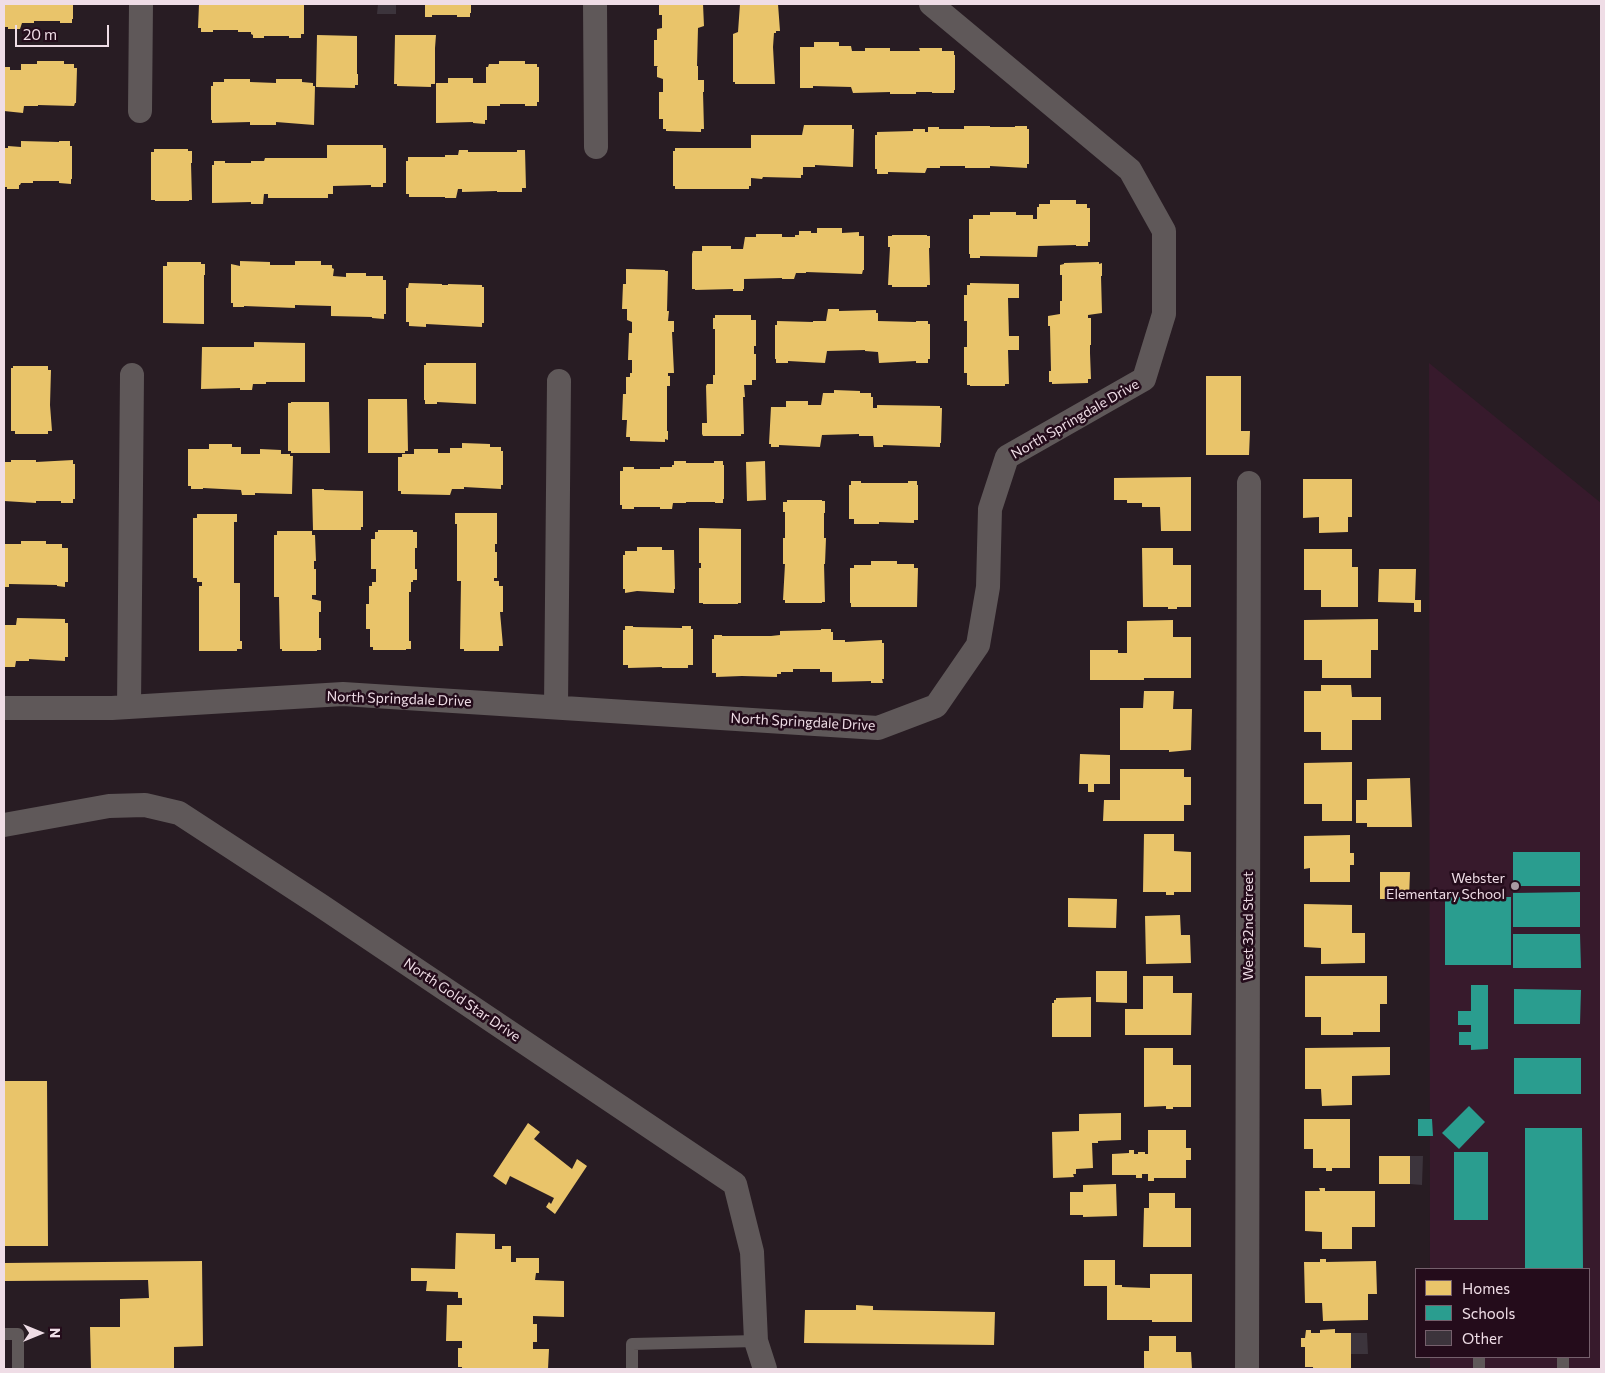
<!DOCTYPE html>
<style>
body{margin:0}
#map{position:relative;width:1605px;height:1373px;overflow:hidden;background:#281c23;font-family:Commissioner,sans-serif}
canvas{display:block}
.frame{position:absolute;inset:0;border:5px solid #efdde6;pointer-events:none}
.legend{position:absolute;left:1415px;top:1268px;width:175px;height:90px;box-sizing:border-box;background:#240c1b;border:1px solid #75606c;margin:0;padding:6px 9px;list-style:none;font-size:15px;color:#efdde6}
.legend li{display:flex;align-items:center;gap:10px;height:25px}
.legend b{width:25px;border:1px solid #75606c}
.north{position:absolute;left:15px;top:1308px;width:50px;height:50px;-webkit-text-stroke:4px #240c1b;paint-order:stroke;rotate:90deg;font-size:14px;font-weight:700;line-height:20px;text-align:center;color:#efdde6}
.north::after{content:'';display:block;margin:auto;width:18px;height:22px;background:#efdde6;clip-path:polygon(50% 0,100% 100%,50% 72%,0 100%)}
.scale{position:absolute;left:15px;top:25px;width:94px;height:22px;box-sizing:border-box;border:2px solid #efdde6;border-top:0;padding-left:6px;font-size:15px;line-height:18px;white-space:nowrap;color:#efdde6;-webkit-text-stroke:4px #240c1b;paint-order:stroke}
</style>
<div id="map">
<canvas width="1605" height="1373"></canvas>
<div class="frame"></div>
<ul class="legend">
<li><b style="height:14px;background:#e9c46a"></b>Homes</li>
<li><b style="height:14px;background:#2a9d8f"></b>Schools</li>
<li><b style="height:14px;background:#3c343c"></b>Other</li>
</ul>
<div class="north">N</div>
<div class="scale">20 m</div>
</div>
<script>
const g = document.querySelector('canvas').getContext('2d');
g.lineJoin = 'round';
function fillPath(path, color) { g.fillStyle = color; g.fill(path, 'evenodd'); }
const poly = rows => new Path2D(rows.map(r => 'M' + r).join(''));
function trace(path, color, width, dash) { g.strokeStyle = color; g.lineWidth = width; g.lineCap = dash ? 'butt' : 'round'; g.setLineDash(dash || []); g.stroke(path); }
function drawText(font, color, halo, rows, align = 'center') {
  g.font = font + ' Commissioner,sans-serif'; g.lineWidth = 5; g.setLineDash([]); g.textBaseline = 'middle'; g.strokeStyle = halo; g.fillStyle = color; for (const [text, x, y, turn = 0] of rows) {
    g.save(); g.translate(x, y); g.rotate((+turn || 0) * Math.PI / 180); g.textAlign = isNaN(turn) ? turn : align; if (halo) g.strokeText(text, 0, 0); g.fillText(text, 0, 0); g.restore();
  }
}
fillPath(poly([
 [1429,363,1601,503,1601,1369,1430,1369,1430,1357,1589,1357,1589,1269,1430,1269]
]), '#371a2c');
fillPath(poly([
 [4,4,73,4,73,19,72,19,72,23,60,23,60,21,34,21,34,23,22,23,20,29,8,29,8,27,4,27],
 [199,4,304,4,304,34,301,34,301,38,289,38,289,36,264,36,264,38,253,38,253,35,251,34,251,32,238,32,238,30,213,30,213,32,201,32,201,28,198,28],
 [425,4,471,4,471,13,470,13,470,17,457,17,457,15,432,15,432,17,425,17],
 [659,4,703,4,704,26,698,28,697,66,698,66,698,80,704,80,704,92,703,92,704,129,701,129,701,132,666,131,666,129,663,129,663,119,659,119,659,92,663,92,663,79,657,77,657,67,658,66,654,66,654,40,657,40,657,29,662,28,662,15,659,15],
 [740,4,778,4,780,31,776,31,776,33,774,33,773,47,775,84,735,84,735,82,733,82,733,34,738,32],
 [317,35,357,36,357,74,358,74,358,85,355,85,355,88,316,87],
 [395,35,436,35,435,48,435,84,431,84,431,87,397,86,397,84,394,84],
 [814,42,839,42,839,46,851,46,852,51,865,51,865,48,890,48,890,51,920,51,919,48,942,48,942,51,954,51,954,55,955,55,955,90,954,90,954,93,932,93,932,92,916,92,916,94,890,94,890,92,853,93,851,87,813,86,813,88,800,88,800,47,814,47],
 [37,61,64,61,64,64,74,64,74,68,77,68,76,103,75,103,74,106,38,105,38,106,24,106,23,113,4,111,4,67,10,67,10,70,21,70,21,64,37,64],
 [499,61,525,61,525,64,537,64,537,67,539,67,539,102,537,102,537,106,525,106,525,104,500,104,500,106,487,106,487,120,485,120,485,124,473,123,473,122,436,123,436,83,448,83,448,78,473,78,473,83,486,83,486,67,488,67,489,64,499,64],
 [224,79,250,79,250,82,276,83,276,79,302,79,302,82,313,83,313,86,315,86,314,125,276,122,276,125,250,125,250,122,212,123,212,120,211,120,211,86,213,86,213,82,224,82],
 [804,125,852,125,852,129,854,129,853,167,815,165,815,167,803,167,803,175,801,175,801,178,763,177,762,179,751,178,751,186,749,186,749,189,675,189,675,186,673,186,673,151,675,151,675,148,751,148,751,135,802,135],
 [964,126,990,126,990,127,1015,127,1015,126,1027,126,1027,129,1029,129,1029,164,1027,164,1027,168,990,166,990,168,965,168,965,166,940,166,940,168,927,168,925,173,888,172,888,174,877,174,877,169,875,169,875,135,877,135,877,132,913,131,913,129,925,129,925,132,928,132,928,127,939,127,939,129,964,129],
 [21,141,59,142,59,141,70,141,70,146,72,146,72,179,71,179,71,184,59,183,59,181,33,181,33,183,21,183,20,185,19,185,19,189,7,189,7,187,4,187,4,148,8,148,8,146,21,147],
 [327,145,383,145,383,148,386,148,386,183,383,183,383,187,371,187,371,185,333,186,333,194,328,194,328,198,268,198,268,194,264,194,263,204,251,204,251,202,212,203,212,165,214,165,214,161,225,161,225,163,251,163,251,161,264,161,265,158,327,158],
 [154,149,188,149,188,151,192,151,192,163,191,163,192,200,189,200,189,201,155,201,155,200,151,200,151,152,154,152],
 [459,150,468,150,468,152,517,152,517,150,525,150,526,188,522,188,522,192,497,192,497,191,462,192,462,189,458,189,456,198,445,198,445,197,409,197,409,194,406,194,406,161,408,161,408,157,445,157,445,155,458,155],
 [1050,200,1076,200,1076,204,1087,204,1087,208,1090,208,1090,242,1088,242,1088,246,1076,246,1076,245,1038,246,1037,257,980,256,980,258,970,258,970,254,969,254,969,219,973,219,973,215,990,215,990,212,1016,212,1016,215,1033,215,1033,219,1037,219,1037,207,1039,207,1039,204,1050,204],
 [817,228,842,228,842,233,859,232,859,236,864,236,864,270,863,270,862,274,806,272,806,273,796,273,794,279,782,279,782,278,744,279,744,289,743,289,743,291,733,291,733,289,695,290,695,289,692,289,692,254,693,251,702,251,702,246,731,246,731,249,743,249,745,237,756,237,756,234,782,234,782,237,795,237,795,235,799,235,799,231,811,231,811,233,817,233],
 [892,235,927,235,927,236,930,236,930,248,929,248,930,285,927,285,927,287,892,287,892,285,888,285,890,247,888,247,888,236,892,236],
 [240,261,270,262,270,265,295,265,295,261,321,261,321,265,332,265,332,268,334,269,333,276,346,277,346,273,366,273,366,276,383,276,383,280,386,280,386,314,384,314,384,319,372,318,372,317,331,316,331,306,295,305,295,308,244,306,244,307,233,307,233,303,231,303,231,264,240,266],
 [167,262,201,262,201,264,205,264,205,275,204,275,204,324,163,323,163,266,167,266],
 [1099,262,1099,264,1102,263,1102,276,1101,276,1102,313,1088,315,1088,318,1091,318,1091,345,1090,345,1090,353,1091,379,1088,379,1088,383,1052,384,1052,382,1049,382,1049,371,1051,371,1050,326,1048,326,1048,316,1060,314,1060,301,1062,301,1062,275,1060,275,1060,265,1064,264,1064,263],
 [626,269,665,270,665,271,668,271,667,311,669,311,668,321,674,321,674,332,672,332,674,373,668,373,668,376,670,376,670,386,667,386,667,431,668,431,668,440,665,439,665,442,630,441,630,437,626,437,627,420,622,420,623,394,626,394,626,377,630,377,630,373,632,373,632,360,628,360,629,333,632,333,632,322,627,320,627,309,622,309,623,284,626,284],
 [409,283,442,284,442,285,448,285,448,284,482,285,482,287,484,287,484,323,482,323,482,327,426,324,426,327,409,326,409,322,406,322,406,288,408,288],
 [970,283,1019,284,1019,298,1008,298,1009,336,1019,336,1019,350,1008,350,1009,384,1005,384,1005,386,970,386,970,385,967,385,967,373,964,373,964,347,967,347,967,321,964,321,964,295,967,295,967,285,970,285],
 [828,309,839,309,839,311,876,310,876,313,878,313,878,321,916,322,916,321,928,321,928,324,930,324,930,359,928,359,928,363,916,363,916,361,879,363,878,352,865,351,865,350,827,351,825,363,788,361,788,363,776,363,776,359,775,359,775,325,777,325,777,321,813,322,813,321,826,321],
 [715,315,751,315,751,320,756,320,756,346,754,346,754,354,756,354,756,380,752,380,752,385,744,385,745,397,743,397,744,434,741,434,741,436,703,436,702,434,702,423,707,423,706,386,707,384,713,384,713,375,715,375,715,329,713,329,713,318,715,318],
 [254,342,305,343,305,382,266,382,266,384,253,384,252,390,240,390,240,388,201,389,202,347,254,347],
 [426,363,476,363,476,404,437,402,437,404,425,404,425,400,424,400,424,365,426,365],
 [13,366,48,366,48,370,51,370,50,405,52,431,48,431,48,434,15,434,15,431,11,431,11,368,13,368],
 [1206,376,1241,376,1241,431,1250,431,1249,455,1206,455],
 [834,390,860,391,860,393,871,393,871,397,873,397,873,408,877,408,877,405,940,406,940,408,942,408,941,443,940,443,940,447,883,445,883,447,874,447,873,436,859,436,859,434,822,435,820,447,779,445,779,447,771,447,771,444,769,444,771,407,786,407,786,401,808,401,808,405,821,405,823,393,834,393],
 [368,399,407,399,408,451,405,451,405,453,368,453],
 [291,402,329,402,330,453,291,453,291,451,288,451,288,403,291,403],
 [462,443,490,444,490,447,501,447,501,451,503,451,503,485,501,485,501,489,464,487,464,489,452,489,450,495,401,494,401,491,398,491,398,457,402,457,402,454,414,454,414,449,438,449,438,453,450,453,450,448,462,448],
 [209,444,232,444,232,447,241,447,241,454,260,454,260,449,281,450,281,454,290,454,290,456,293,456,292,494,255,493,255,495,242,495,241,490,203,488,203,489,191,489,191,486,188,486,188,449,209,449],
 [11,460,36,460,36,462,73,460,73,464,75,464,75,499,73,499,73,503,61,503,61,501,36,501,36,503,4,501,4,462,11,462],
 [674,461,686,461,686,463,714,463,714,461,723,461,723,465,724,465,724,499,723,499,723,503,715,503,715,502,686,502,686,503,673,503,672,509,660,509,660,507,634,507,634,509,622,509,622,505,620,505,620,471,623,471,623,467,634,467,634,469,660,469,660,467,672,467,672,465,674,465],
 [765,461,766,500,747,501,746,462],
 [1191,477,1191,531,1161,531,1160,507,1142,507,1142,503,1127,503,1127,500,1114,500,1114,478],
 [1303,479,1352,479,1352,517,1348,517,1348,532,1319,533,1319,517,1303,518],
 [851,481,861,481,861,483,908,483,908,481,917,481,917,485,918,485,918,520,914,520,914,523,879,522,879,524,854,524,854,519,849,519,849,485,851,485],
 [312,489,324,489,324,490,363,491,363,527,361,527,361,530,313,530],
 [787,500,822,500,822,501,825,501,825,513,824,513,824,538,826,538,825,564,824,564,825,602,822,602,822,603,785,603,785,600,783,600,785,564,783,564,783,538,785,538,785,512,783,512,783,502,787,502],
 [455,513,497,513,497,544,495,544,495,552,497,552,497,578,494,578,494,581,499,581,499,586,503,586,503,612,500,612,503,646,499,646,499,651,464,651,464,649,460,649,461,581,457,581,457,524,455,524],
 [197,514,237,514,237,522,234,522,234,583,240,583,240,641,242,641,242,649,237,649,237,651,199,651,199,586,202,586,202,582,197,582,197,578,193,578,193,518,197,518],
 [699,528,741,529,741,603,738,603,738,604,703,604,703,603,699,603,699,568,701,568,701,563,699,563],
 [378,530,413,530,413,532,417,532,417,548,415,548,415,569,417,569,417,580,413,580,413,582,411,582,411,592,409,592,409,641,411,641,411,649,406,649,406,650,373,650,373,647,370,647,370,629,366,629,366,604,369,604,369,586,372,586,372,582,376,582,376,569,371,569,371,539,375,539,375,532,378,532],
 [277,531,312,531,312,535,315,535,316,561,314,561,314,569,316,569,316,595,312,595,312,599,321,601,321,612,319,612,319,638,321,638,321,650,317,650,317,651,282,651,282,649,280,649,279,597,274,597,274,535,277,535],
 [21,541,46,541,46,544,62,544,62,548,68,548,68,582,65,582,65,587,57,586,57,585,9,584,9,587,4,587,4,544,21,544],
 [637,547,662,547,662,550,674,550,675,589,674,589,674,593,637,591,625,593,625,589,623,589,623,555,625,555,625,551,637,551],
 [1142,548,1173,548,1173,565,1191,565,1191,607,1177,607,1177,609,1168,609,1168,607,1143,607],
 [1304,549,1352,549,1352,567,1358,567,1358,607,1321,607,1321,590,1304,590],
 [871,561,897,561,897,564,914,564,914,568,918,568,917,607,851,607,851,603,850,603,850,568,854,568,854,565,871,565],
 [1379,569,1416,569,1415,600,1421,600,1421,612,1414,612,1414,603,1378,602],
 [17,618,65,619,65,623,68,623,68,657,65,657,65,661,29,659,29,661,16,661,15,667,4,667,4,625,16,625],
 [1378,619,1378,650,1371,650,1371,678,1322,678,1322,660,1304,660,1304,620],
 [1173,620,1173,637,1191,637,1191,678,1144,678,1144,680,1090,680,1090,650,1118,650,1118,653,1127,653,1127,621],
 [625,626,633,626,633,627,682,628,682,626,691,626,691,629,693,629,693,665,688,665,688,668,662,668,662,667,628,668,628,665,623,665,623,630,625,630],
 [821,629,831,629,831,632,833,632,833,640,845,640,845,642,882,640,882,643,884,643,884,679,882,679,883,683,871,683,871,681,832,682,832,672,820,672,820,669,793,669,793,672,781,672,781,674,777,674,777,677,742,676,716,677,716,673,712,673,712,639,714,639,714,635,722,635,722,636,771,636,780,635,780,631,821,630],
 [1321,685,1351,685,1352,697,1381,697,1381,720,1352,720,1352,750,1321,750,1321,732,1304,732,1304,691,1321,691],
 [1144,691,1174,691,1173,709,1192,709,1191,750,1169,752,1169,750,1120,750,1120,708,1143,708],
 [1080,754,1110,755,1110,784,1094,784,1094,792,1088,792,1088,784,1079,784],
 [1352,762,1352,821,1322,821,1322,804,1304,804,1304,763],
 [1120,769,1184,769,1184,777,1191,777,1191,805,1184,805,1184,821,1103,821,1104,800,1120,800],
 [1410,778,1412,827,1367,827,1367,823,1356,823,1356,800,1367,800,1367,779],
 [1144,834,1174,834,1174,851,1191,852,1191,892,1174,892,1174,895,1166,895,1166,892,1143,892],
 [1350,835,1350,853,1354,853,1354,865,1350,865,1350,882,1310,882,1310,868,1304,869,1304,836],
 [1380,872,1410,872,1409,899,1380,899],
 [1068,898,1117,899,1116,928,1068,927],
 [1304,904,1352,905,1352,933,1365,933,1365,963,1321,964,1321,948,1304,947],
 [1180,915,1181,935,1190,935,1191,963,1146,964,1145,916],
 [1096,971,1127,971,1127,1003,1096,1002],
 [1143,976,1173,976,1173,993,1192,993,1191,1035,1125,1035,1125,1009,1143,1009],
 [1305,976,1387,976,1387,1004,1380,1004,1380,1032,1353,1032,1353,1035,1321,1035,1321,1017,1305,1017],
 [1091,997,1091,1037,1052,1037,1052,1003,1054,1003,1054,1000,1056,1000,1056,998],
 [1390,1047,1390,1075,1352,1076,1352,1105,1322,1106,1321,1089,1305,1089,1305,1048],
 [1144,1048,1173,1048,1173,1065,1191,1065,1191,1107,1173,1107,1173,1109,1166,1109,1166,1106,1144,1107],
 [4,1081,47,1081,48,1246,4,1246],
 [1121,1113,1121,1140,1098,1141,1098,1143,1092,1143,1093,1168,1076,1169,1076,1174,1073,1174,1074,1177,1053,1178,1052,1132,1079,1131,1079,1114],
 [1304,1119,1350,1119,1350,1168,1332,1168,1332,1171,1326,1171,1326,1168,1313,1168,1313,1149,1304,1149],
 [528,1123,540,1132,534,1139,572,1169,577,1159,587,1166,555,1214,546,1207,549,1202,551,1204,554,1198,510,1176,506,1185,493,1176],
 [1148,1130,1186,1130,1186,1148,1191,1148,1191,1160,1186,1160,1186,1178,1154,1178,1154,1181,1148,1181,1148,1174,1142,1174,1142,1178,1136,1178,1136,1175,1112,1175,1112,1154,1129,1153,1129,1150,1134,1150,1134,1154,1138,1154,1138,1152,1145,1152,1145,1154,1148,1154],
 [1379,1156,1410,1156,1410,1184,1379,1184],
 [1116,1184,1117,1216,1083,1217,1083,1215,1070,1215,1070,1192,1083,1192,1083,1185],
 [1319,1188,1325,1188,1325,1191,1375,1191,1375,1227,1352,1227,1352,1249,1322,1249,1322,1232,1305,1231,1305,1191,1320,1191],
 [1149,1193,1175,1193,1175,1208,1191,1208,1191,1247,1143,1247,1144,1208,1149,1208],
 [456,1233,495,1234,495,1249,502,1249,502,1246,511,1246,511,1262,516,1262,516,1258,539,1258,539,1273,536,1273,535,1280,564,1281,564,1317,533,1316,533,1324,537,1324,537,1342,533,1342,533,1349,549,1349,548,1369,462,1369,462,1367,458,1367,458,1348,462,1348,462,1341,446,1341,447,1305,462,1305,462,1298,458,1298,458,1292,426,1291,427,1281,411,1281,411,1268,455,1269],
 [1320,1259,1326,1259,1326,1262,1376,1261,1377,1294,1368,1294,1368,1320,1323,1321,1322,1303,1305,1303,1304,1262,1320,1262],
 [1084,1260,1115,1260,1115,1285,1122,1285,1122,1287,1150,1288,1150,1274,1192,1274,1192,1322,1152,1322,1152,1320,1107,1320,1107,1286,1084,1286],
 [202,1261,203,1346,174,1347,174,1369,91,1369,90,1327,120,1327,120,1299,149,1298,148,1280,4,1281,4,1263],
 [856,1305,873,1306,873,1310,995,1312,994,1345,804,1343,805,1310,856,1310],
 [1335,1329,1335,1333,1351,1333,1351,1369,1313,1369,1313,1367,1305,1367,1305,1347,1301,1347,1301,1338,1305,1338,1306,1330,1311,1330,1311,1333,1320,1333,1320,1330],
 [1149,1336,1176,1336,1176,1352,1191,1352,1192,1369,1144,1369,1144,1351,1149,1351]
]), '#e9c46a');
fillPath(poly([
 [1513,852,1580,852,1580,886,1513,886],
 [1580,892,1580,927,1513,927,1513,893],
 [1445,897,1511,897,1511,965,1445,965],
 [1513,934,1580,934,1581,968,1513,968],
 [1471,985,1488,985,1488,1049,1471,1050,1471,1045,1459,1045,1459,1032,1471,1032,1471,1025,1458,1025,1458,1011,1471,1011],
 [1514,989,1581,990,1580,1024,1514,1024],
 [1514,1058,1581,1058,1581,1094,1514,1094],
 [1469,1106,1485,1122,1459,1149,1442,1133],
 [1418,1119,1432,1119,1433,1136,1418,1136],
 [1525,1128,1582,1128,1583,1269,1525,1269],
 [1454,1152,1488,1152,1488,1220,1454,1220]
]), '#2a9d8f');
fillPath(poly([
 [378,4,396,4,396,14,377,14],
 [1410,1156,1423,1156,1422,1185,1410,1184],
 [1351,1333,1367,1333,1368,1354,1351,1354]
]), '#3c343c');
trace(poly([
 [4,1334,18,1334,18,1369],
 [632,1369,632,1344,756,1341],
 [1479,1369,1479,1357],
 [1563,1369,1563,1357]
]), '#5f5859', 12);
trace(poly([
 [595,4,596,147],
 [140,111,141,4],
 [129,707,132,375],
 [556,707,559,381],
 [4,708,112,708,343,694,878,728,936,706,978,645,988,587,990,509,1007,457,1144,379,1164,314,1164,231,1130,170,931,4],
 [4,825,109,806,145,805,179,813,320,905,735,1184,752,1252,756,1341,765,1369],
 [1247,1369,1249,483]
]), '#5f5859', 24);
for (const [x, y, r, color] of [
 [1515,886,5,"#a999a2"]
]) { const dot = new Path2D(); dot.arc(x, y, r, 0, 2 * Math.PI); g.fillStyle = color; g.fill(dot); trace(dot, '#240c1b', 2); }
drawText('14px', '#efdde6', '#240c1b', [
 ["North Springdale Drive",1075,419,-30],
 ["North Springdale Drive",399,699,2],
 ["North Springdale Drive",803,722,3],
 ["West 32nd Street",1248,926,-90],
 ["North Gold Star Drive",462,1000,34]
]);
drawText('14px', '#efdde6', '#240c1b', [
 ["Webster",1505,878],
 ["Elementary School",1505,894]
], 'right');
</script>
